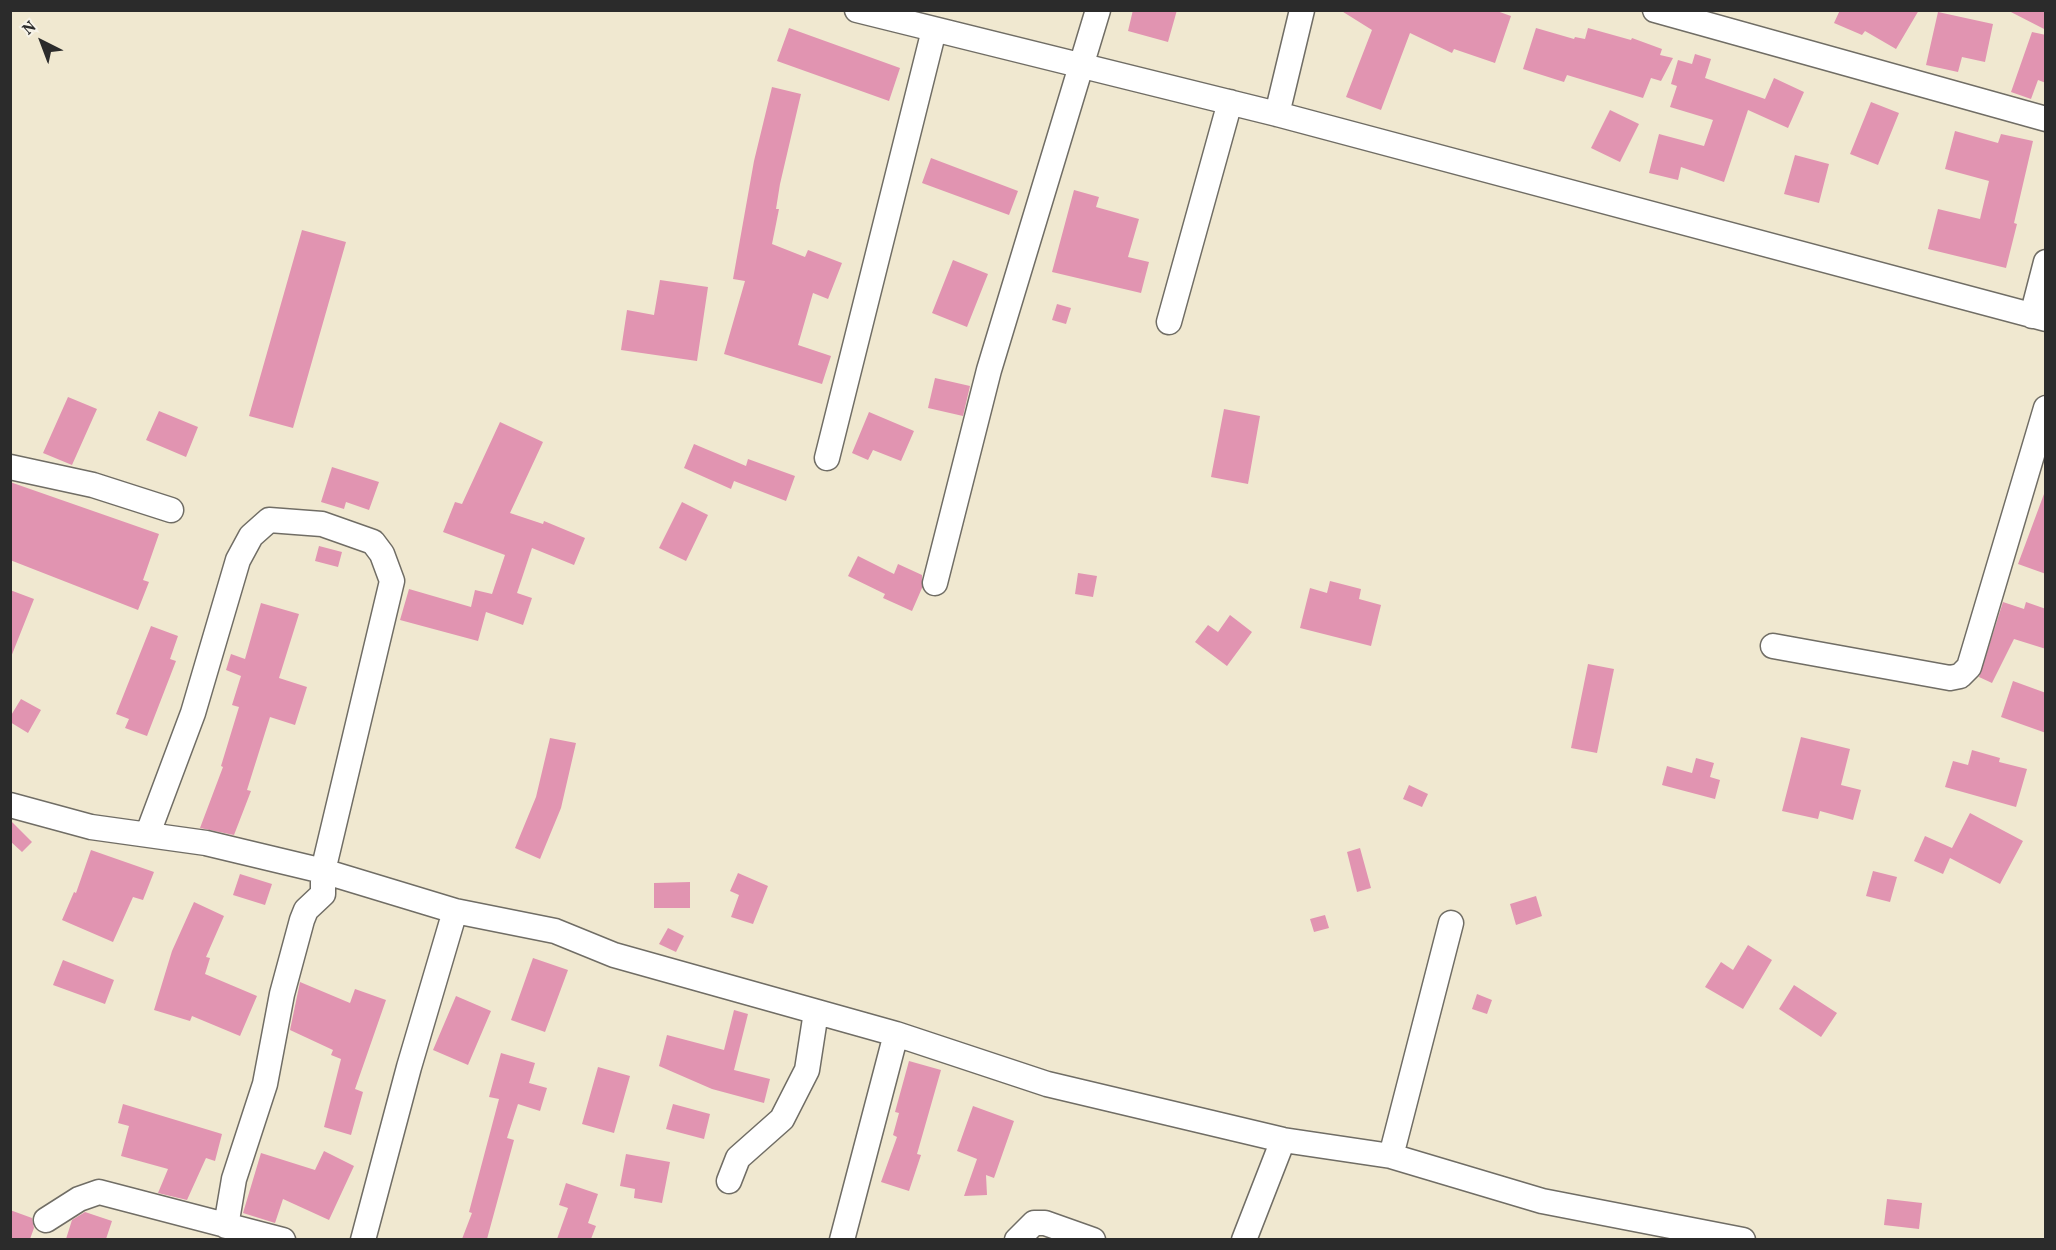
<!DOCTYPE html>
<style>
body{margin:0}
#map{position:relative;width:2056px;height:1250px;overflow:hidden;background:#f0e8d0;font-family:Vollkorn,serif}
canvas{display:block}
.frame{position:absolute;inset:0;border:12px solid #2b2b2b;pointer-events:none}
.north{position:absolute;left:12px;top:12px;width:60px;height:60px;-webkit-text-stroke:4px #f7f3e8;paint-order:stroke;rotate:318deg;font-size:16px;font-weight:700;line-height:24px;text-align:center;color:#2b2b2b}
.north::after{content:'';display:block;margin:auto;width:21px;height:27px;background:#2b2b2b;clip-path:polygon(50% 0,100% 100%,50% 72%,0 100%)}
</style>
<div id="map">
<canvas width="2056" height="1250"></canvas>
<div class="frame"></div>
<div class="north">N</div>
</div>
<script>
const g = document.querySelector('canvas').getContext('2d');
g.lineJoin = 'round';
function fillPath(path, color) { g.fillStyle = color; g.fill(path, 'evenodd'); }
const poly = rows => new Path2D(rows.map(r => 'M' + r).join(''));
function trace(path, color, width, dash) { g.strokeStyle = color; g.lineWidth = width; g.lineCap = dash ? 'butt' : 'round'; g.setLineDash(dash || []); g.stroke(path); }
fillPath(poly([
 [1133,10,1177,10,1168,42,1128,31],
 [1340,10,1494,10,1511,16,1495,63,1454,49,1452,53,1410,33,1381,110,1346,97,1372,30],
 [1840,10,1919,10,1896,49,1865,31,1862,35,1834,23],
 [2007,10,2046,10,2046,30],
 [1938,12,1993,24,1985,62,1962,57,1958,72,1926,65],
 [789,28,900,68,889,101,777,61],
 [1536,28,1574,39,1575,37,1585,39,1588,28,1631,40,1632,38,1662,49,1660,55,1673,58,1661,81,1651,78,1643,98,1567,75,1564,82,1523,69],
 [2032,32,2046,35,2046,83,2038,80,2031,99,2011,92],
 [1695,54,1711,59,1705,78,1765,99,1774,78,1804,92,1788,128,1748,110,1724,182,1681,167,1678,180,1649,173,1659,134,1704,146,1713,120,1670,107,1677,86,1671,84,1678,60,1692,64],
 [772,87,801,94,780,184,776,209,779,209,772,244,805,257,808,250,842,263,828,299,813,293,798,345,831,356,822,384,724,354,745,281,733,279,754,161],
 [1871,102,1899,113,1878,165,1850,154],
 [1610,110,1639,124,1620,162,1591,148],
 [1955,131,1998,143,2001,134,2033,141,2014,223,2017,224,2006,268,1928,249,1938,209,1980,219,1989,181,1945,169],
 [1795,155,1829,164,1819,203,1784,194],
 [931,158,1018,191,1009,215,922,183],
 [1074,190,1099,197,1096,207,1139,219,1128,257,1149,262,1141,293,1052,272],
 [302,230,346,242,293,428,249,416],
 [953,260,988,274,967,327,932,313],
 [660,280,708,287,697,361,621,350,627,310,654,315],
 [1057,304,1071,308,1066,324,1052,320],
 [935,378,970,386,963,416,928,408],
 [68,397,97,409,72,465,43,453],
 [1224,409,1260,416,1248,484,1211,477],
 [159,411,198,427,186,457,146,440],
 [869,412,914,431,901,461,873,450,868,460,852,453],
 [500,422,543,442,510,513,543,524,544,521,585,538,574,565,532,548,517,593,532,598,523,625,486,612,478,641,400,620,409,589,471,607,475,590,492,594,505,555,443,532,455,502,462,504],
 [694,444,746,466,748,459,795,476,786,501,734,481,731,489,684,468],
 [332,467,379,482,369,510,346,502,344,509,321,502],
 [10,482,159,534,143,580,149,582,138,610,10,560],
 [2044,494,2046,494,2046,574,2018,564],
 [682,502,708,515,686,561,659,548],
 [319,546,342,552,338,567,315,561],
 [858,556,894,574,898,564,922,575,922,588,912,611,883,598,885,594,848,576],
 [1078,573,1097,576,1093,597,1075,594],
 [1330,581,1361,589,1359,599,1381,605,1371,646,1300,628,1310,588,1327,593],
 [10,590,34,599,11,657,10,657],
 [2003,602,2024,609,2026,602,2046,609,2046,649,2014,639,1992,683,1979,677],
 [261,603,299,614,279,678,307,687,295,725,270,717,247,790,251,791,234,835,200,828,223,767,221,766,239,707,232,705,241,676,226,670,231,654,245,659],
 [1230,615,1252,632,1227,666,1195,642,1208,625,1218,632],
 [151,626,178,636,170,659,176,661,147,736,125,728,129,719,116,714],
 [1588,664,1614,669,1597,753,1571,748],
 [2013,681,2046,693,2046,733,2001,717],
 [21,699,41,710,28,733,10,722,10,717],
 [1801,737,1850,749,1841,785,1861,790,1853,820,1820,811,1818,819,1782,811],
 [550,738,576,743,561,808,540,859,515,848,536,797],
 [1972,750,2000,758,1999,762,2027,769,2016,807,1945,787,1953,761,1968,765],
 [1696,758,1714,763,1710,777,1720,780,1715,799,1662,785,1667,766,1692,773],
 [1409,785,1428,794,1422,807,1403,799],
 [1970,813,2023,841,2000,884,1950,858,1943,874,1914,861,1925,836,1952,848],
 [10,820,32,842,22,852,10,841],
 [1360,848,1371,888,1357,892,1347,852],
 [91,850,154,872,143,900,133,897,113,942,62,920,74,892,76,893],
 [1873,871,1897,877,1890,902,1866,896],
 [738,873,768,886,753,924,731,917,739,895,730,891],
 [240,874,272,884,265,905,233,895],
 [690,882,690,908,654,908,654,883],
 [1536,896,1542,916,1516,925,1510,904],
 [194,902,224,916,206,957,210,958,205,974,257,996,240,1036,192,1016,190,1021,154,1010,172,951],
 [1325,915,1329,928,1314,932,1310,919],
 [668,928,684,936,676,952,659,944],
 [1748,945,1772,960,1743,1009,1705,987,1721,962,1733,970],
 [533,958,568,970,545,1032,511,1020],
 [63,960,114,980,105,1004,53,985],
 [300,982,350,1003,355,989,386,1000,355,1089,363,1092,351,1135,324,1127,341,1059,331,1055,333,1050,290,1030],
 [1794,985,1837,1013,1821,1037,1779,1009],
 [1477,994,1492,1000,1487,1014,1472,1009],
 [456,996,491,1011,468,1065,433,1050],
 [734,1010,748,1014,734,1070,770,1079,764,1103,712,1089,659,1066,667,1035,724,1050],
 [501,1053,535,1063,529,1083,547,1088,540,1111,518,1104,507,1138,514,1140,487,1239,462,1239,472,1213,469,1212,499,1099,489,1097],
 [909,1061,941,1070,917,1154,921,1155,909,1191,881,1182,897,1137,893,1135,899,1113,895,1112],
 [598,1067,630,1076,614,1133,582,1124],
 [123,1104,222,1134,215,1161,206,1158,187,1200,158,1193,168,1169,121,1156,129,1126,118,1123],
 [673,1104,710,1114,704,1139,666,1129],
 [973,1106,1014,1121,994,1178,986,1175,987,1195,964,1196,977,1159,957,1151],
 [324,1151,354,1166,329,1220,283,1199,275,1223,243,1213,261,1153,315,1170],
 [626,1154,670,1162,662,1203,634,1198,635,1189,620,1186],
 [566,1183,598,1194,588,1223,596,1226,591,1239,557,1239,568,1208,559,1205],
 [1887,1199,1922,1203,1919,1229,1884,1225],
 [10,1210,32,1218,34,1228,30,1239,10,1239],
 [85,1212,112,1221,106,1239,66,1239,72,1220]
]), '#e194b1');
const minor = poly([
 [857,10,1277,114,2046,319],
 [1655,10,2046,119],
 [1277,114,1302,10],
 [2032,316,2046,262],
 [1169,322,1230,102],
 [827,458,934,30],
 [10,467,93,485,171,510],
 [935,583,989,370,1098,10],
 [1773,646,1950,678,1960,676,1969,667,2046,408],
 [10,805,91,827,206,843,323,871,455,911,555,931,614,955,896,1034,1047,1084,1283,1140,1391,1156,1542,1201,1743,1240],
 [148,833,193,713,238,560,251,536,269,520,322,524,373,542,382,554,392,581,323,871,323,894,306,910,302,920,282,994,265,1084,234,1179,226,1226],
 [1391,1156,1451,923],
 [729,1181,738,1158,782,1119,807,1070,816,1012],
 [46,1220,79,1199,99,1192,283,1240],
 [363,1240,409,1067,455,911],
 [842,1240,896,1034],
 [1017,1240,1034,1223,1045,1223,1093,1240],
 [1244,1240,1283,1140]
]);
trace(minor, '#706d65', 27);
trace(minor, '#fff', 24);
</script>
